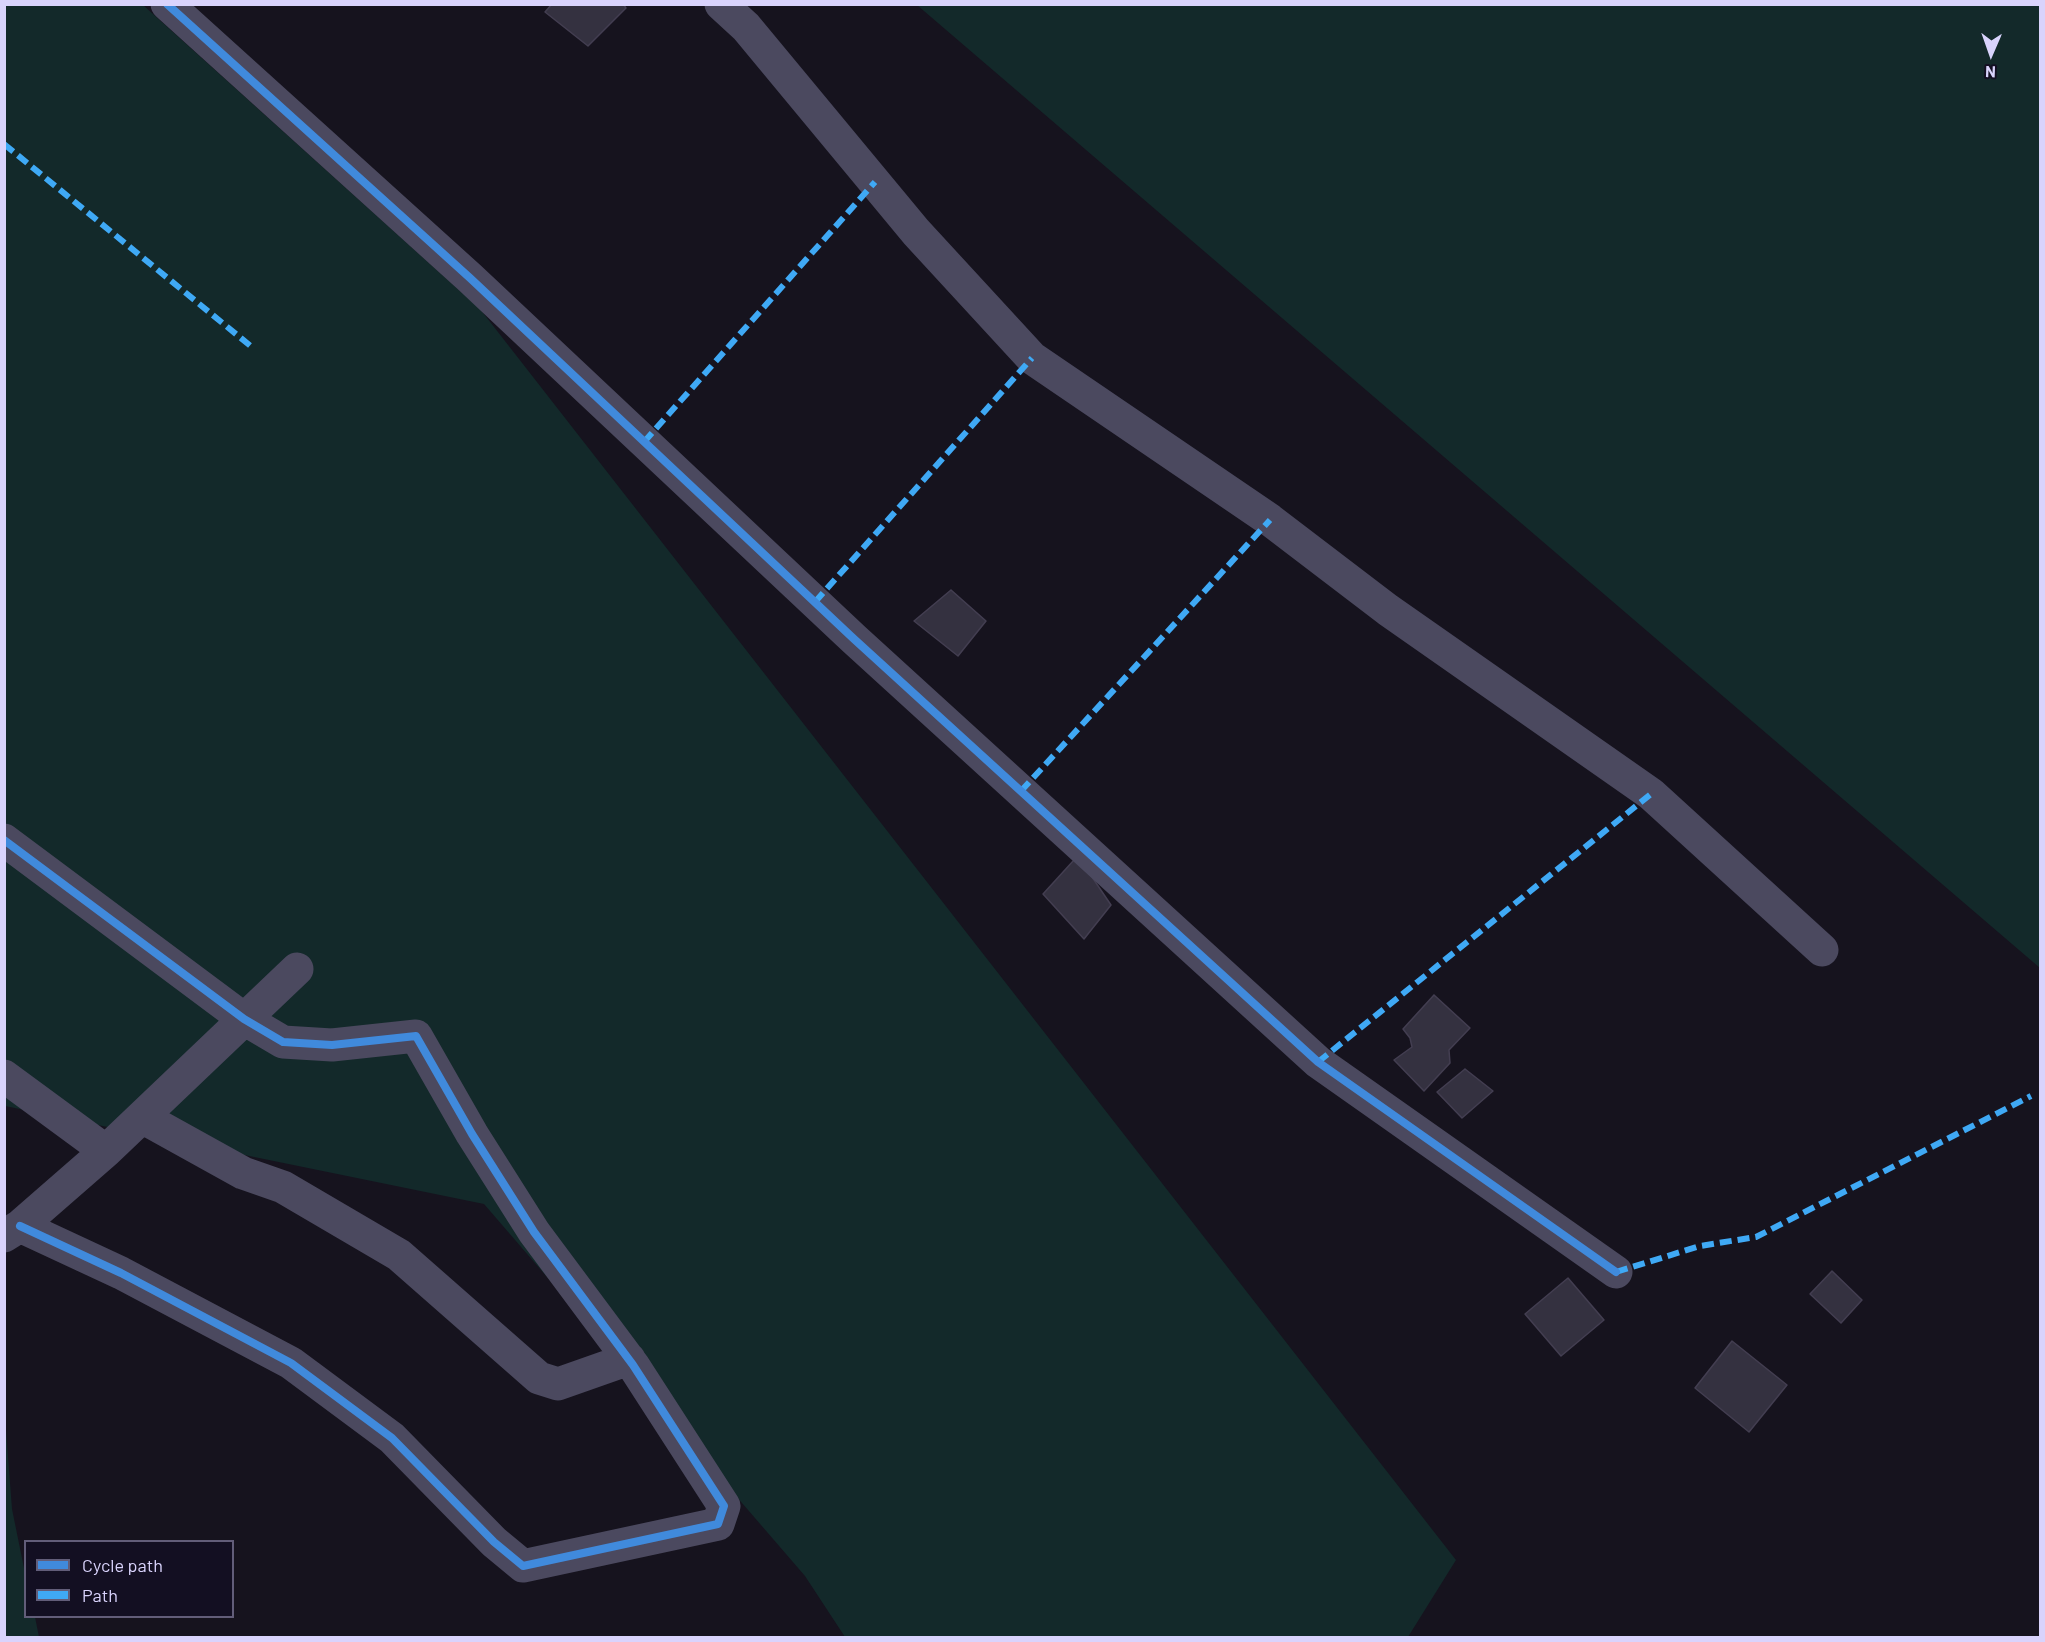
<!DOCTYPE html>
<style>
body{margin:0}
#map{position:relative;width:2045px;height:1642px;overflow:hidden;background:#16131e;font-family:Barlow,sans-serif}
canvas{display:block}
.frame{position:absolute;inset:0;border:6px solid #d9d3fc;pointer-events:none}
.legend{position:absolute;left:24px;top:1540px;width:210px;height:78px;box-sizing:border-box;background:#130f22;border:2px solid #625d79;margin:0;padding:8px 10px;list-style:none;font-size:18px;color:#d9d3fc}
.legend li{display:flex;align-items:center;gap:12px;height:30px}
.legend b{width:30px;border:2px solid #625d79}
.north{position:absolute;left:1961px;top:24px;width:60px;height:60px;-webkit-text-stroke:4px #130f22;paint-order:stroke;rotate:182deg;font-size:16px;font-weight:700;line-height:24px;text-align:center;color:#d9d3fc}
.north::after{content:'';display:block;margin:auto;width:21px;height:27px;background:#d9d3fc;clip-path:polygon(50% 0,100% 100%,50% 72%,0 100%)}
</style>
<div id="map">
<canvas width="2045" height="1642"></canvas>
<div class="frame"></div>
<ul class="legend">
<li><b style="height:8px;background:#408adc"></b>Cycle path</li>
<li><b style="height:8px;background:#3fa9f5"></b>Path</li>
</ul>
<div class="north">N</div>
</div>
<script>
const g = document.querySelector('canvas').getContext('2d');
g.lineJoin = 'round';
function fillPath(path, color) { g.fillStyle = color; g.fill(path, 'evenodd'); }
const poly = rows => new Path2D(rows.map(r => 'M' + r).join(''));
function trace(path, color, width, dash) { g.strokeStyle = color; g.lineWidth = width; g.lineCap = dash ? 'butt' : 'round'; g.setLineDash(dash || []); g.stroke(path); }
fillPath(poly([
 [4,5,143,5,480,309,1456,1560,1408,1637,845,1637,805,1576,484,1204,5,1106],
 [917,5,2040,5,2040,968],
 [5,1417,12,1509,25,1573,26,1616,35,1617,39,1637,5,1637]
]), '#13292a');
const building = poly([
 [552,4,623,4,626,8,588,46,545,12,552,4],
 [951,590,986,621,958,656,914,621,951,590],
 [1074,860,1092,877,1111,905,1084,939,1043,894,1074,860],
 [1434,995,1470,1028,1449,1050,1450,1063,1424,1091,1394,1060,1412,1047,1410,1038,1403,1029,1434,995],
 [1465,1069,1493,1091,1462,1118,1437,1092,1465,1069],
 [1832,1271,1862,1300,1841,1323,1810,1294,1832,1271],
 [1568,1278,1604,1320,1561,1356,1525,1314,1568,1278],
 [1732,1341,1787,1385,1749,1432,1695,1388,1732,1341]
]);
fillPath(building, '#343140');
trace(building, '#433e51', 1.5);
trace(poly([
 [167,4,470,278,854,639,1318,1062,1616,1272],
 [721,4,746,27,916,232,1032,358,1270,520,1388,610,1651,794,1822,950],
 [4,840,244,1019,283,1042,332,1045,416,1036,472,1134,534,1232,633,1365,724,1506,718,1524,523,1566,494,1542,392,1438,291,1363,121,1273,20,1226],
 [4,1076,106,1151],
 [142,1117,243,1173,283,1187,399,1255,539,1378,558,1384,629,1359],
 [4,1236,20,1226,106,1151,297,969]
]), '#4b495f', 33);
trace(poly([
 [4,144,253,348],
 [644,442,875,182],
 [815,602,1032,358],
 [1021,791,1270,520],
 [1318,1062,1651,794],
 [1616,1272,1700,1246,1756,1237,2031,1096]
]), '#3fa9f5', 6, [12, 6]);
trace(poly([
 [167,4,470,278,854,639,1318,1062,1616,1272],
 [4,840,244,1019,283,1042,332,1045,416,1036,472,1134,534,1232,633,1365,724,1506,718,1524,523,1566,494,1542,392,1438,291,1363,121,1273,20,1226]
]), '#408adc', 8);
</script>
